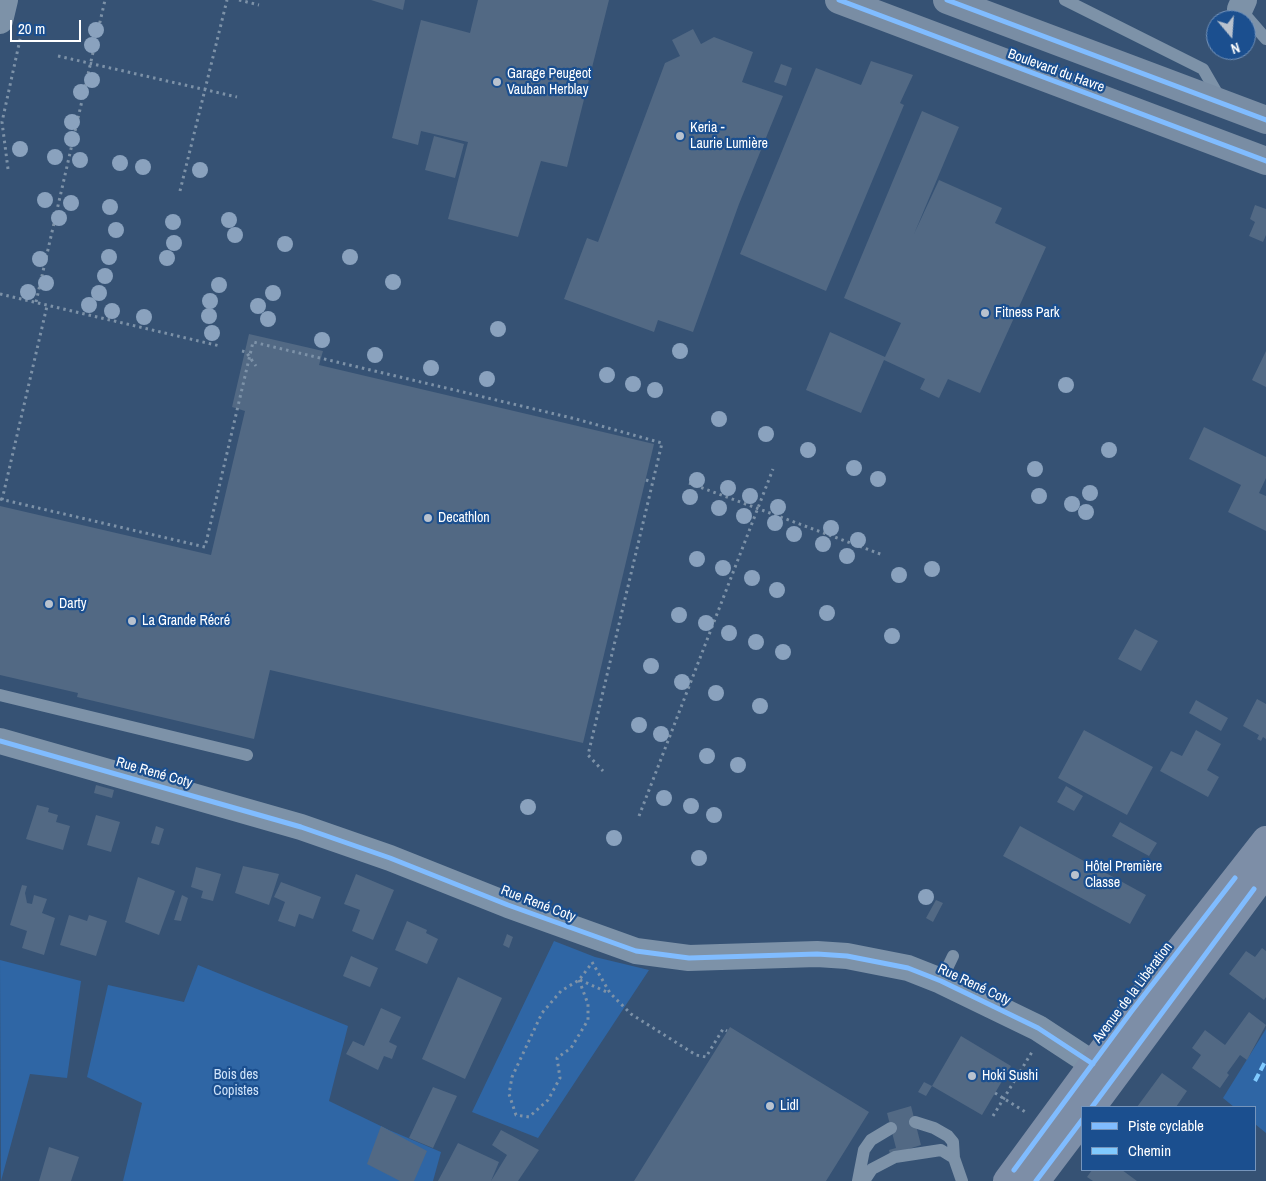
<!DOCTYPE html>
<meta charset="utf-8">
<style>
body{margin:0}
#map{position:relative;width:1266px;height:1181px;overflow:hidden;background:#365274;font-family:"Archivo Narrow",sans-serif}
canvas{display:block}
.legend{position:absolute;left:1081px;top:1106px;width:175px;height:65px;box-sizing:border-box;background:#1b4f8f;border:1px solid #7695bc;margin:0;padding:6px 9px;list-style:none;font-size:15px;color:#fff}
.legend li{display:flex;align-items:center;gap:10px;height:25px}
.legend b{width:25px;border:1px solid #7695bc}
.north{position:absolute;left:1206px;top:10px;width:50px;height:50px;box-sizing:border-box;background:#1b4f8f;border:1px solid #7695bc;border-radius:50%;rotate:162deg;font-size:14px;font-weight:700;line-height:20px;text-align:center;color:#fff}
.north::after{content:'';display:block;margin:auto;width:18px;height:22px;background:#b9c2ce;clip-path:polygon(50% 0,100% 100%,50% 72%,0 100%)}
.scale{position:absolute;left:10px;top:20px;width:71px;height:22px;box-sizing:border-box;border:2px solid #fff;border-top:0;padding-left:6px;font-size:15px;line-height:18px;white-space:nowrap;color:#fff;-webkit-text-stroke:4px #1b4f8f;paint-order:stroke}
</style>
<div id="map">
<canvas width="1266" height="1181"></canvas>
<ul class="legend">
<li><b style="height:6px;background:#80bcff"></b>Piste cyclable</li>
<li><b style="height:6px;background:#80caff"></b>Chemin</li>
</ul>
<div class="north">N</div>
<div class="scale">20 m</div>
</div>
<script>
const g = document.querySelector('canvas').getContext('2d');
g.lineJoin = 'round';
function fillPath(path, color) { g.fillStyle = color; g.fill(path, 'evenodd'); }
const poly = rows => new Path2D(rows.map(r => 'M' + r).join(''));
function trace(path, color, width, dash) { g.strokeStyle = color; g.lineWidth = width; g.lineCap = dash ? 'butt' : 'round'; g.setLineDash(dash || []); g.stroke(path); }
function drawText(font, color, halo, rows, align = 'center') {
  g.font = font + ' "Archivo Narrow",sans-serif'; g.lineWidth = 4.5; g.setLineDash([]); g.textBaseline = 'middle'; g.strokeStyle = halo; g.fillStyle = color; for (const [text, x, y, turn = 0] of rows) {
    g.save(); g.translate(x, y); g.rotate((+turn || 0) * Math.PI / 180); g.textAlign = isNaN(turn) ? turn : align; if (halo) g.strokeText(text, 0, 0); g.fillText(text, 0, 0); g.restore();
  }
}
fillPath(poly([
 [554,941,595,957,649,970,538,1138,472,1112],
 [0,960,81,981,67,1078,30,1074,1,1181],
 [198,965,348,1026,329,1101,389,1130,441,1152,433,1181,123,1181,142,1103,87,1077,108,985,184,1002],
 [1266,1029,1266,1133,1255,1124,1255,1107,1234,1107,1223,1098]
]), '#2f66a5');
fillPath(poly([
 [371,0,405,0,403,10],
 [478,0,609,0,567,167,541,161,518,237,448,219,468,142,421,131,418,145,392,138,421,20,470,33],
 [693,29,701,44,714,37,753,52,742,82,783,96,739,204,693,332,658,320,654,332,564,299,587,238,598,242,665,63,680,56,672,40],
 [871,61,913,75,900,103,904,105,826,291,740,254,816,68,861,85],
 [781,64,792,68,786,86,774,82],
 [922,111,959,127,914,234,939,180,1002,208,995,223,1046,247,980,393,948,379,939,398,920,389,925,379,884,360,861,413,806,390,830,332,885,357,901,323,844,298],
 [434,136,464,144,455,178,425,170],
 [1255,205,1266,209,1266,235,1263,242,1249,236,1255,222,1250,219],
 [249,334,323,351,319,365,654,444,583,743,270,670,254,739,77,697,78,693,0,675,0,506,211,555,245,411,232,407],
 [1266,351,1266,387,1252,380],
 [1204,427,1266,457,1266,478,1259,493,1266,496,1266,531,1228,512,1241,485,1189,459],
 [1135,629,1158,641,1141,671,1118,659],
 [1257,699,1266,704,1266,739,1263,737,1261,741,1257,739,1259,735,1243,726],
 [1196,700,1228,718,1221,731,1189,713],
 [1084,730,1153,767,1127,815,1058,778],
 [1196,730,1221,744,1207,770,1219,777,1208,797,1160,771,1171,751,1182,756],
 [96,785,114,790,112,798,94,793],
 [1066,786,1083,796,1074,811,1057,802],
 [37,805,49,808,48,812,58,815,56,822,70,826,63,850,26,839],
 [96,815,120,822,111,852,87,845],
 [1120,822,1157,843,1149,856,1112,836],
 [156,826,164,829,159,845,151,843],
 [1020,826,1146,895,1130,924,1003,856],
 [243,866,279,874,269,905,235,893],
 [196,867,221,874,213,901,201,898,203,891,191,887],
 [356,874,394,890,373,940,352,931,360,910,344,904],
 [138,877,175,891,159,935,125,922],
 [281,882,321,897,313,919,299,914,295,927,278,921,285,902,274,897],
 [22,885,27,886,25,893,27,903,32,904,34,895,47,899,42,913,55,918,44,955,22,948,27,931,10,925],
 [182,895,188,898,181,921,174,920],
 [936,900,943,903,933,922,926,918],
 [69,915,87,921,89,915,107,921,96,956,60,945],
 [407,921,427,930,426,933,438,939,427,964,395,950],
 [507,934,513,937,509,948,503,945],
 [1262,948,1266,951,1266,997,1264,1000,1229,974,1246,951,1255,957],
 [351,956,378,968,370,987,343,976],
 [458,977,502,998,465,1079,422,1059],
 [381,1008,401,1017,389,1042,397,1046,392,1059,384,1056,378,1070,346,1054,353,1041,364,1046],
 [1249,1012,1266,1025,1247,1060,1240,1055,1227,1073,1229,1075,1220,1088,1192,1068,1201,1055,1192,1048,1205,1030,1225,1045],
 [730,1027,869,1112,826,1181,634,1181],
 [961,1036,1011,1066,982,1115,932,1086],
 [1162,1073,1187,1091,1176,1107,1137,1107],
 [924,1082,932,1086,926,1096,918,1092],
 [433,1087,457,1096,433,1148,409,1138],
 [911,1106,921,1145,890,1155,889,1150,896,1148,887,1113],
 [381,1126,427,1151,414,1181,400,1181,367,1164],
 [501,1130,539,1150,518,1181,491,1181,507,1155,492,1145],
 [458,1143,499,1162,491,1181,438,1181],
 [49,1147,79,1157,71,1181,39,1181],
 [1092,1170,1122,1170,1137,1181,1093,1181,1087,1177]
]), '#526984');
trace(poly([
 [239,0,259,5],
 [58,56,237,97],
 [8,169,2,122,21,35],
 [180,191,227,0],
 [0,294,220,346],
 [36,302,105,0],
 [242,351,246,352,256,366],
 [646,480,652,482],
 [689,483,883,555],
 [0,499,205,547,253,342,576,419,662,443,588,755,603,771],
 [2,500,47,306],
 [639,816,773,469],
 [592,962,610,993,631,1014,696,1055,706,1057,723,1029,727,1031],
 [579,980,588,1004,588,1020,571,1048,557,1058,560,1078,548,1100,529,1117,516,1115,509,1094,512,1077,542,1013,561,991,579,980,592,963],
 [580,980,609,993],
 [995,1093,1027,1113],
 [993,1116,1032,1052]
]), '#7d92a8', 3, [2.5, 4]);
trace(poly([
 [1065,0,1203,69,1221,100],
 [1240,9,1266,39],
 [0,695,247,755],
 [941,981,953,956],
 [915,1122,934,1128,948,1136,953,1142,954,1158],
 [858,1181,864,1150,871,1140,891,1128],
 [864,1181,872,1169,895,1157,941,1150,954,1158,962,1181]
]), '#7d92a8', 12);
trace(poly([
 [1240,9,1244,0],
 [0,21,5,0],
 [0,741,301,827,390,858,508,905,636,951,689,958,817,954,847,956,908,968,941,981,1038,1028,1093,1064]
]), '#7d92a8', 26);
trace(poly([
 [839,0,1266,161],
 [947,0,1266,120]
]), '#798da4', 28);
trace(poly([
 [1092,1107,1266,872],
 [1007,1181,1131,1012,1266,840],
 [1036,1181,1082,1120]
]), '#7d8ea7', 28);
trace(poly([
 [1255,1081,1266,1060]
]), '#80caff', 4, [8, 4]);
trace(poly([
 [839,0,1266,161],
 [947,0,1266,120],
 [0,741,301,827,390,858,508,905,636,951,689,958,817,954,847,956,908,968,941,981,1038,1028,1093,1064],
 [1092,1107,1254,889],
 [1014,1170,1131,1012,1235,878],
 [1036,1181,1082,1120]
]), '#80bcff', 5);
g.fillStyle = '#8aa2be';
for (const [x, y] of [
 [96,30],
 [92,45],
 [92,80],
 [81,92],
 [72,122],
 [72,139],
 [20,149],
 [55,157],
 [80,160],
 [120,163],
 [143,167],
 [200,170],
 [45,200],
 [71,203],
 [110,207],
 [59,218],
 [229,220],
 [173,222],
 [116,230],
 [235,235],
 [174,243],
 [285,244],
 [109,257],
 [350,257],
 [167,258],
 [40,259],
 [105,276],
 [393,282],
 [46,283],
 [219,285],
 [28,292],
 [99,293],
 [273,293],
 [210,301],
 [89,305],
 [258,306],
 [112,311],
 [209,316],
 [144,317],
 [268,319],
 [498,329],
 [212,333],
 [322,340],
 [680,351],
 [375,355],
 [431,368],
 [607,375],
 [487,379],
 [633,384],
 [1066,385],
 [655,390],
 [719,419],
 [766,434],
 [808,450],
 [1109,450],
 [854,468],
 [1035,469],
 [878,479],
 [697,480],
 [728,488],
 [1090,493],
 [750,496],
 [1039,496],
 [690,497],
 [1072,504],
 [778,507],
 [719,508],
 [1086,512],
 [744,516],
 [775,523],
 [831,528],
 [794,534],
 [858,540],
 [823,544],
 [847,556],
 [697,559],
 [723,568],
 [932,569],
 [899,575],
 [752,578],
 [777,590],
 [827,613],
 [679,615],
 [706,623],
 [729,633],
 [892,636],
 [756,642],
 [783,652],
 [651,666],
 [682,682],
 [716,693],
 [760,706],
 [639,725],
 [661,734],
 [707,756],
 [738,765],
 [664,798],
 [691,806],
 [528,807],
 [714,815],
 [614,838],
 [699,858],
 [926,897]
]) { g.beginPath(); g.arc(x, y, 8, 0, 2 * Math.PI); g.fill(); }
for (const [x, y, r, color] of [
 [497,82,5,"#b9c2ce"],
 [680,136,5,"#b9c2ce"],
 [985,313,5,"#b9c2ce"],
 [428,518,5,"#b9c2ce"],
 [49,604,5,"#b9c2ce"],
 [132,621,5,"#b9c2ce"],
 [1075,875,5,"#b9c2ce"],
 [972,1076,5,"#b9c2ce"],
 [770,1106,5,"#b9c2ce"]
]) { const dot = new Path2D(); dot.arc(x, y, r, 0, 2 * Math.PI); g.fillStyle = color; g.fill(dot); trace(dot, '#1b4f8f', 2); }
drawText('14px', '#fff', '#1b4f8f', [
 ["Boulevard du Havre",1056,71,20],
 ["Rue René Coty",154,773,16],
 ["Rue René Coty",538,904,21],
 ["Rue René Coty",974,985,25],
 ["Avenue de la Libération",1133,993,-53]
]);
drawText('14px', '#fff', '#1b4f8f', [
 ["Garage Peugeot",507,74],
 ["Vauban Herblay",507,90],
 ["Keria -",690,128],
 ["Laurie Lumière",690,144],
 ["Fitness Park",995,313],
 ["Decathlon",438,518],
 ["Darty",59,604],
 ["La Grande Récré",142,621],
 ["Hôtel Première",1085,867],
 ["Classe",1085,883],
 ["Hoki Sushi",982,1076],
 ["Lidl",780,1106]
], 'left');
drawText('14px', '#cfe3fa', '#1b4f8f', [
 ["Bois des",236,1075],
 ["Copistes",236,1091]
]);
</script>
